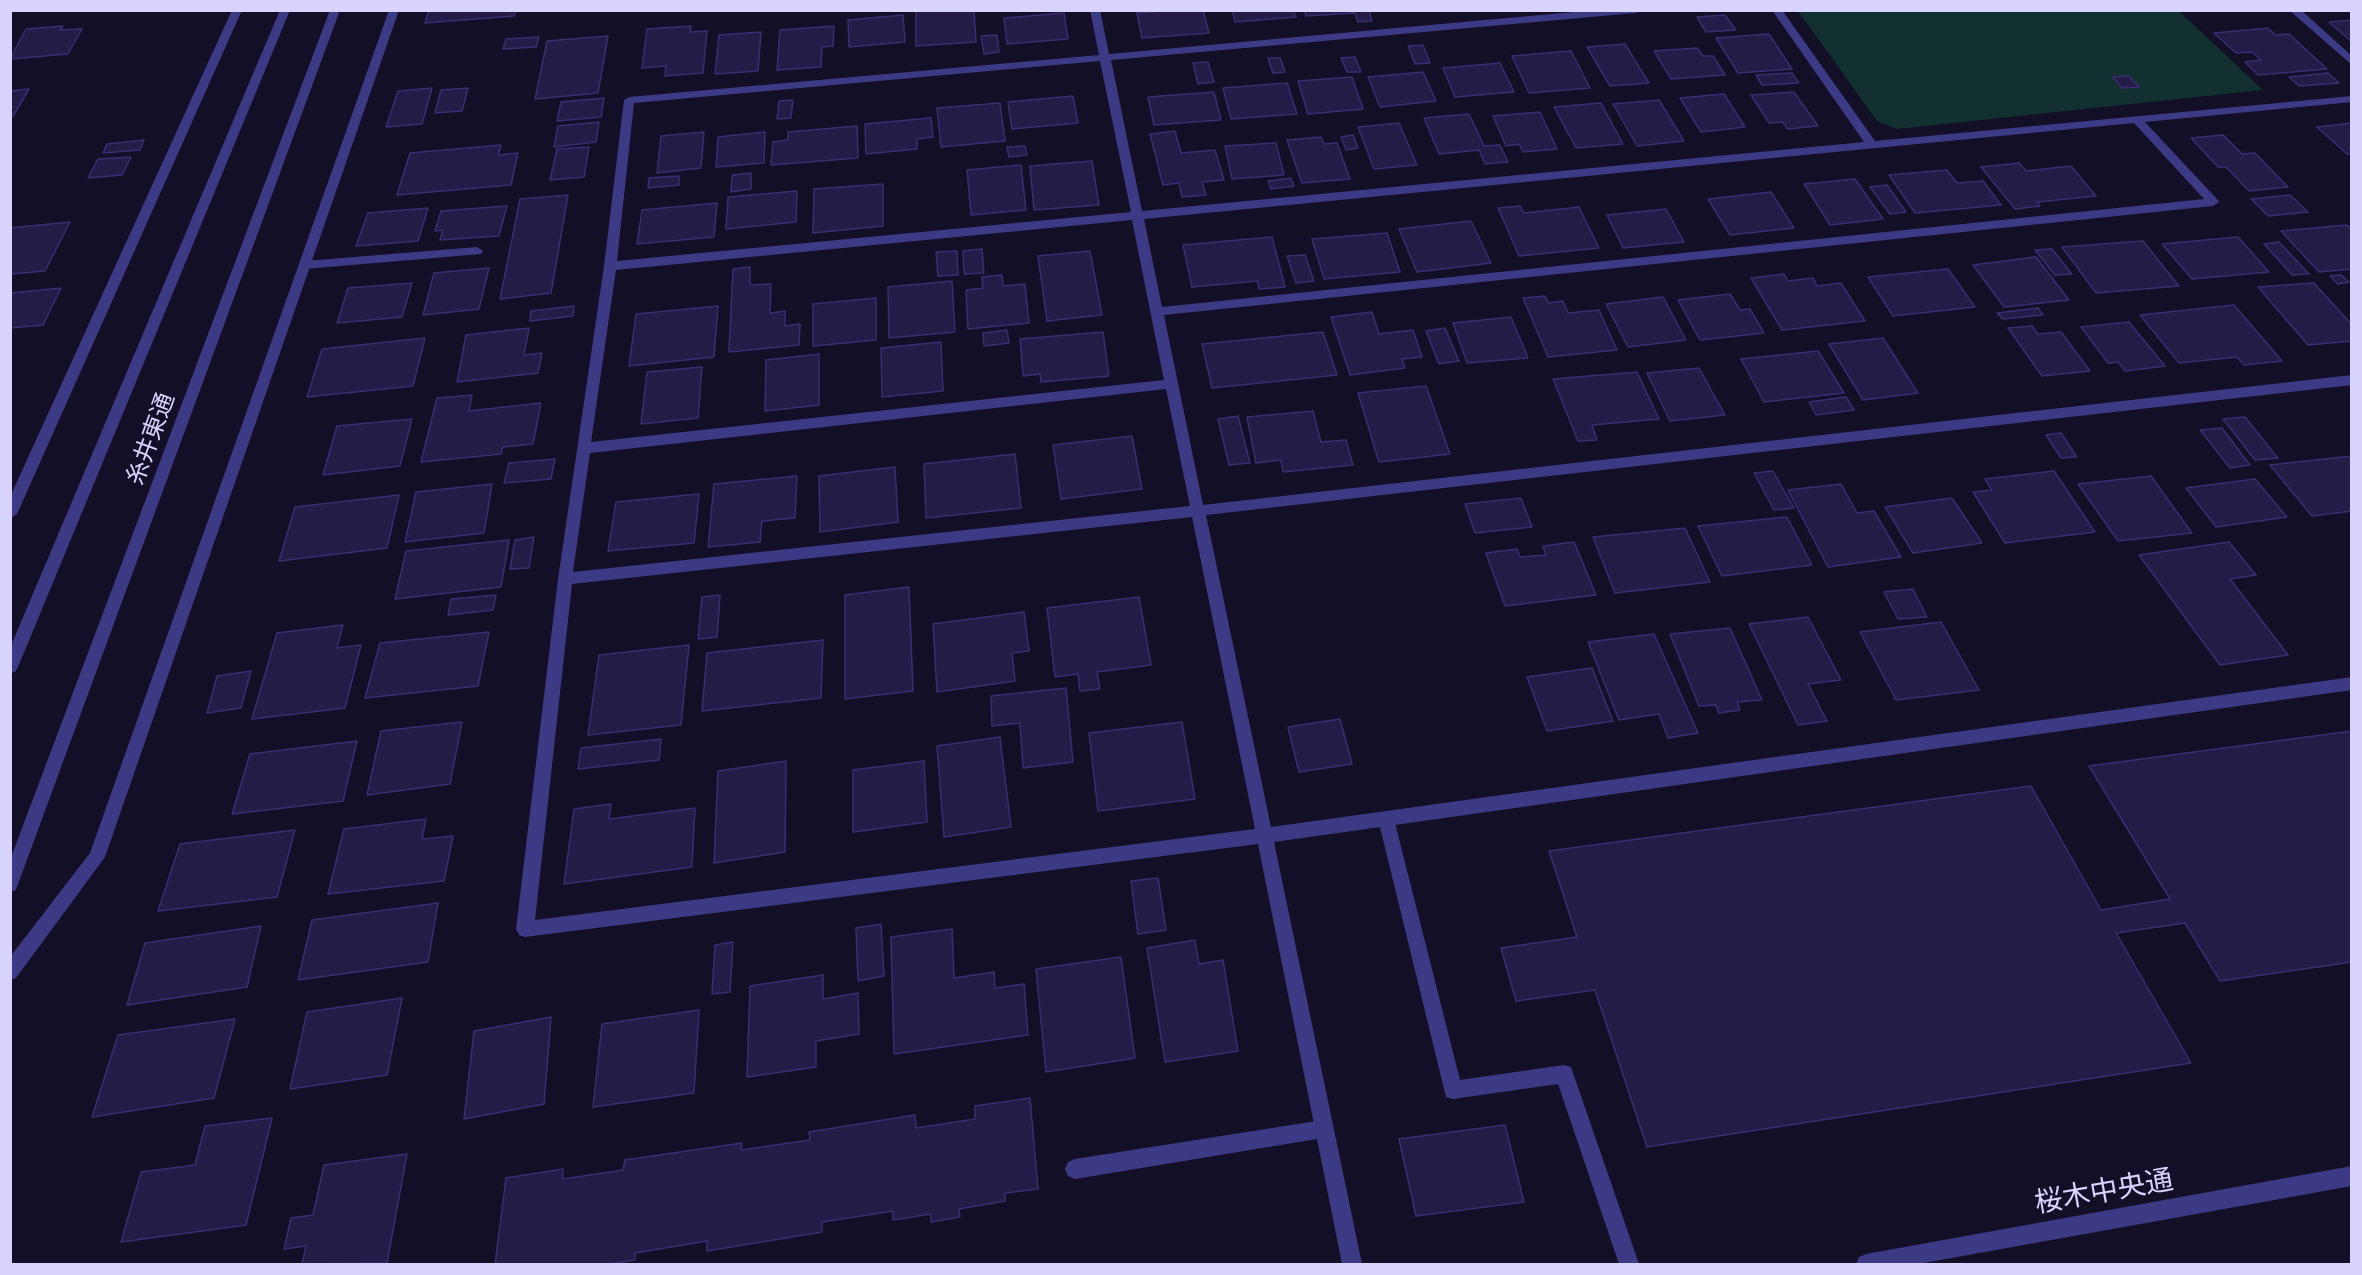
<!DOCTYPE html>
<meta charset="utf-8">
<style>
body{margin:0}
#map{position:relative;width:2362px;height:1275px;overflow:hidden;background:#130f26;font-family:"Alegreya Sans",sans-serif}
canvas{display:block}
.frame{position:absolute;inset:0;border:12px solid #d9d4ff;pointer-events:none}
</style>
<div id="map">
<canvas width="2362" height="1275"></canvas>
<div class="frame"></div>
</div>
<script>
const g = document.querySelector('canvas').getContext('2d');
g.lineJoin = 'round';
function fillPath(path, color) { g.fillStyle = color; g.fill(path, 'evenodd'); }
const poly = rows => new Path2D(rows.map(r => 'M' + r).join(''));
function trace(path, color, width, dash) { g.strokeStyle = color; g.lineWidth = width; g.lineCap = dash ? 'butt' : 'round'; g.setLineDash(dash || []); g.stroke(path); }
function drawText(font, color, halo, rows, align = 'center') {
  g.font = font + ' "Alegreya Sans","Noto Sans JP",sans-serif'; g.lineWidth = 6; g.setLineDash([]); g.textBaseline = 'middle'; g.strokeStyle = halo; g.fillStyle = color; for (const [text, x, y, turn = 0] of rows) {
    g.save(); g.translate(x, y); g.rotate((+turn || 0) * Math.PI / 180); g.textAlign = isNaN(turn) ? turn : align; if (halo) g.strokeText(text, 0, 0); g.fillText(text, 0, 0); g.restore();
  }
}
fillPath(poly([
 [1798,11,2179,11,2263,90,1897,129,1877,121]
]), '#12302f');
const building = poly([
 [429,10,516,10,514,16,425,23,429,10],
 [916,10,974,10,976,42,916,46,916,10],
 [1171,10,1203,10,1209,33,1142,38,1137,13,1171,10],
 [1232,10,1293,10,1296,17,1235,22,1232,10],
 [1304,10,1369,10,1372,21,1358,22,1355,13,1306,16,1304,10],
 [1064,13,1068,39,1007,44,1004,18,1064,13],
 [903,15,905,42,849,47,848,20,903,15],
 [1725,15,1736,30,1706,32,1697,17,1725,15],
 [2352,20,2352,42,2329,22,2352,20],
 [63,26,60,30,82,29,68,54,10,59,26,29,63,26],
 [691,26,690,32,707,31,703,73,665,76,666,66,642,68,647,29,691,26],
 [834,26,833,46,822,47,821,67,777,70,780,30,834,26],
 [2268,28,2275,35,2289,34,2327,69,2258,75,2245,62,2261,60,2252,52,2236,53,2214,33,2268,28],
 [761,32,758,71,715,74,719,35,761,32],
 [1769,34,1792,69,1738,73,1716,38,1769,34],
 [997,35,999,52,984,54,981,36,997,35],
 [608,36,598,93,535,99,547,41,608,36],
 [539,37,536,47,503,49,506,39,539,37],
 [1625,44,1649,83,1610,86,1587,47,1625,44],
 [1423,45,1430,63,1415,64,1408,46,1423,45],
 [1697,48,1703,56,1713,56,1725,75,1671,79,1654,51,1697,48],
 [1571,51,1590,88,1529,93,1512,56,1571,51],
 [1355,57,1361,72,1347,72,1341,58,1355,57],
 [1268,58,1280,58,1285,72,1273,73,1268,58],
 [1208,62,1214,82,1198,84,1193,63,1208,62],
 [1500,63,1514,92,1455,97,1443,68,1500,63],
 [1423,72,1436,101,1380,107,1368,77,1423,72],
 [1792,73,1799,83,1762,85,1756,75,1792,73],
 [2328,73,2339,83,2299,86,2289,77,2328,73],
 [2129,76,2139,87,2122,88,2113,77,2129,76],
 [1352,77,1363,109,1308,114,1298,81,1352,77],
 [1287,83,1297,114,1231,119,1223,88,1287,83],
 [432,88,422,124,386,127,398,91,432,88],
 [468,88,462,111,435,113,441,90,468,88],
 [29,89,13,116,10,116,10,91,29,89],
 [1214,92,1221,120,1154,125,1148,97,1214,92],
 [1794,92,1818,126,1787,129,1783,122,1769,123,1751,95,1794,92],
 [1724,94,1745,127,1701,132,1680,98,1724,94],
 [1073,96,1078,123,1012,129,1008,102,1073,96],
 [604,98,601,117,557,121,561,102,604,98],
 [793,100,791,118,777,119,779,101,793,100],
 [1659,100,1684,141,1637,146,1613,104,1659,100],
 [1000,103,1005,141,941,147,937,108,1000,103],
 [1601,103,1623,144,1576,148,1554,107,1601,103],
 [1540,112,1557,149,1523,152,1519,144,1506,146,1493,116,1540,112],
 [1469,114,1484,146,1500,145,1508,162,1485,164,1479,150,1439,154,1424,118,1469,114],
 [931,118,933,137,917,139,917,149,866,154,865,124,931,118],
 [599,122,596,142,554,147,558,126,599,122],
 [1399,123,1417,165,1374,169,1358,127,1399,123],
 [2352,123,2352,154,2347,154,2317,127,2352,123],
 [857,126,858,158,771,165,773,142,788,140,788,132,857,126],
 [1175,131,1181,153,1215,150,1224,180,1202,182,1206,195,1182,197,1179,183,1163,185,1150,134,1175,131],
 [704,132,701,168,657,173,661,136,704,132],
 [765,132,764,163,716,167,718,137,765,132],
 [1353,135,1358,148,1346,150,1341,137,1353,135],
 [2223,135,2242,154,2255,153,2288,187,2249,191,2226,167,2218,167,2191,138,2223,135],
 [1321,137,1324,144,1337,143,1350,179,1302,183,1287,140,1321,137],
 [144,140,140,150,103,153,107,144,144,140],
 [1276,143,1284,175,1232,179,1225,146,1276,143],
 [501,145,498,155,518,153,511,185,397,195,410,153,501,145],
 [1025,146,1027,155,1009,157,1007,147,1025,146],
 [589,147,584,177,550,180,557,149,589,147],
 [131,157,122,175,88,178,98,159,131,157],
 [1092,161,1099,205,1034,210,1030,166,1092,161],
 [2019,163,2026,171,2071,166,2096,196,2037,202,2040,206,2015,209,1981,167,2019,163],
 [1021,165,1026,210,971,215,967,170,1021,165],
 [1947,170,1957,183,1983,181,2001,205,1915,213,1889,175,1947,170],
 [751,173,751,189,731,192,732,175,751,173],
 [679,176,679,185,648,188,649,178,679,176],
 [1291,178,1294,186,1271,189,1268,181,1291,178],
 [1855,179,1883,219,1830,225,1804,184,1855,179],
 [883,184,883,226,813,233,814,189,883,184],
 [1887,185,1906,212,1890,214,1870,187,1887,185],
 [797,191,796,222,726,229,728,197,797,191],
 [1771,192,1794,228,1730,235,1708,199,1771,192],
 [568,195,551,293,500,299,520,199,568,195],
 [2290,195,2308,212,2268,216,2251,199,2290,195],
 [717,203,714,237,637,244,642,210,717,203],
 [507,206,499,236,440,240,443,230,435,231,441,211,507,206],
 [1520,206,1524,213,1579,207,1599,248,1519,256,1498,208,1520,206],
 [428,208,418,241,356,246,368,213,428,208],
 [1666,209,1684,242,1623,248,1607,215,1666,209],
 [1471,221,1491,263,1417,272,1399,229,1471,221],
 [70,222,45,271,10,274,10,228,70,222],
 [2347,225,2352,230,2352,269,2319,272,2281,231,2347,225],
 [1387,233,1400,272,1324,279,1312,239,1387,233],
 [1272,237,1285,287,1259,289,1258,281,1192,287,1183,245,1272,237],
 [2238,237,2269,272,2192,279,2162,244,2238,237],
 [2143,241,2179,286,2096,293,2062,247,2143,241],
 [2279,242,2309,274,2292,275,2264,244,2279,242],
 [982,249,984,273,964,274,963,251,982,249],
 [2052,249,2072,274,2055,275,2035,250,2052,249],
 [957,251,958,275,938,276,936,252,957,251],
 [1090,251,1102,315,1047,321,1038,256,1090,251],
 [1305,255,1314,281,1296,283,1287,256,1305,255],
 [2036,257,2069,300,2004,307,1973,265,2036,257],
 [750,267,750,285,771,284,770,313,785,311,785,326,800,324,799,345,729,352,733,269,750,267],
 [489,268,479,309,423,315,434,273,489,268],
 [1948,269,1975,307,1893,316,1868,277,1948,269],
 [1784,274,1788,281,1813,278,1817,286,1841,283,1865,321,1782,330,1751,278,1784,274],
 [1002,275,1003,286,1025,284,1029,323,968,329,966,290,983,288,982,277,1002,275],
 [2341,275,2349,282,2338,284,2330,276,2341,275],
 [952,281,955,332,889,338,888,287,952,281],
 [412,283,402,317,337,323,348,288,412,283],
 [2314,283,2352,325,2352,341,2308,345,2258,287,2314,283],
 [61,288,43,325,10,328,10,293,61,288],
 [1730,294,1740,310,1750,309,1764,333,1700,340,1678,300,1730,294],
 [1545,296,1548,303,1563,301,1568,313,1599,310,1617,350,1548,357,1523,298,1545,296],
 [1663,297,1686,340,1628,347,1606,304,1663,297],
 [876,298,876,340,813,346,813,304,876,298],
 [2234,305,2282,361,2244,365,2237,357,2179,363,2140,315,2234,305],
 [574,306,573,316,530,321,531,311,574,306],
 [718,306,714,357,629,366,636,314,718,306],
 [2038,308,2043,315,2003,319,1997,313,2038,308],
 [1372,312,1379,334,1413,330,1422,357,1402,359,1405,368,1350,375,1331,317,1372,312],
 [1511,317,1528,358,1467,363,1453,323,1511,317],
 [2129,322,2165,366,2125,371,2118,362,2108,363,2081,327,2129,322],
 [2032,326,2038,334,2061,332,2090,371,2042,376,2008,328,2032,326],
 [529,328,524,355,542,353,538,373,457,382,466,335,529,328],
 [1445,328,1459,361,1439,364,1426,331,1445,328],
 [1007,330,1009,343,984,346,983,333,1007,330],
 [1103,332,1109,376,1041,382,1040,374,1023,376,1020,339,1103,332],
 [1323,332,1337,375,1212,388,1202,344,1323,332],
 [425,338,413,386,307,397,322,349,425,338],
 [1883,338,1918,393,1863,400,1829,344,1883,338],
 [941,342,943,391,882,397,881,348,941,342],
 [1818,351,1844,393,1764,402,1741,359,1818,351],
 [819,354,819,405,765,411,766,360,819,354],
 [702,367,698,418,641,424,647,372,702,367],
 [1699,368,1725,415,1670,421,1647,373,1699,368],
 [1637,372,1659,419,1592,425,1597,440,1578,441,1553,379,1637,372],
 [1426,386,1450,454,1379,462,1358,393,1426,386],
 [472,395,469,411,541,403,533,444,503,447,501,454,421,462,437,398,472,395],
 [1846,397,1854,410,1816,415,1809,402,1846,397],
 [1313,411,1321,442,1346,440,1353,465,1283,472,1281,460,1256,463,1247,417,1313,411],
 [1238,416,1250,463,1229,465,1218,419,1238,416],
 [2245,417,2278,458,2255,460,2223,419,2245,417],
 [412,419,400,466,323,475,337,426,412,419],
 [2222,428,2250,465,2230,468,2200,430,2222,428],
 [2061,433,2077,457,2061,458,2046,435,2061,433],
 [1132,436,1142,489,1061,499,1053,445,1132,436],
 [1015,454,1021,508,926,518,924,464,1015,454],
 [2352,456,2352,511,2312,516,2270,465,2352,456],
 [555,459,551,479,504,483,509,463,555,459],
 [895,467,898,522,820,532,819,476,895,467],
 [1773,471,1794,508,1774,510,1754,473,1773,471],
 [2054,471,2095,532,2005,543,1973,492,1992,490,1985,479,2054,471],
 [797,476,795,518,762,521,760,542,708,547,714,484,797,476],
 [2151,476,2192,533,2118,541,2078,484,2151,476],
 [2255,479,2287,517,2216,527,2186,488,2255,479],
 [492,484,484,533,405,542,416,492,492,484],
 [1841,484,1857,513,1874,511,1901,557,1828,567,1788,490,1841,484],
 [699,494,694,543,608,551,616,502,699,494],
 [399,495,387,548,279,561,295,507,399,495],
 [1521,498,1532,527,1475,533,1465,504,1521,498],
 [1952,498,1982,543,1913,553,1885,507,1952,498],
 [1787,517,1812,565,1722,576,1698,526,1787,517],
 [1685,528,1710,582,1615,593,1593,537,1685,528],
 [534,537,529,568,510,569,515,540,534,537],
 [509,540,501,587,395,599,406,551,509,540],
 [1574,542,1596,595,1505,606,1486,553,1517,549,1520,557,1546,555,1543,546,1574,542],
 [2229,542,2256,575,2230,579,2288,655,2220,665,2139,555,2229,542],
 [909,587,913,691,845,699,845,595,909,587],
 [1913,589,1927,617,1898,619,1884,592,1913,589],
 [496,595,493,610,448,615,451,599,496,595],
 [720,595,717,637,698,639,702,597,720,595],
 [1139,597,1151,665,1097,672,1100,689,1080,691,1078,674,1055,677,1047,608,1139,597],
 [1024,612,1029,651,1012,653,1015,681,937,692,933,624,1024,612],
 [1808,617,1841,680,1808,684,1827,721,1798,725,1749,624,1808,617],
 [1941,622,1979,690,1896,700,1860,632,1941,622],
 [343,625,337,648,361,645,345,708,252,719,277,633,343,625],
 [1730,628,1762,700,1737,702,1740,710,1719,713,1716,705,1699,706,1670,634,1730,628],
 [489,632,478,686,365,698,380,643,489,632],
 [1654,634,1698,733,1668,738,1659,714,1619,720,1588,642,1654,634],
 [823,640,821,698,702,711,707,653,823,640],
 [689,645,681,725,588,735,599,655,689,645],
 [1592,668,1613,721,1547,731,1527,677,1592,668],
 [251,671,241,708,207,713,217,676,251,671],
 [1066,688,1073,762,1023,768,1020,723,992,726,991,696,1066,688],
 [1340,719,1352,764,1299,772,1288,727,1340,719],
 [462,722,450,784,367,795,381,731,462,722],
 [1182,722,1195,799,1098,811,1089,733,1182,722],
 [2352,731,2352,962,2220,981,2185,923,2116,933,2191,1063,1647,1147,1595,990,1516,1001,1501,948,1577,937,1549,851,2031,786,2101,910,2170,899,2089,766,2352,731],
 [1000,737,1011,827,944,837,937,746,1000,737],
 [661,739,659,760,578,769,581,748,661,739],
 [357,741,343,801,232,814,250,754,357,741],
 [786,761,785,852,714,863,718,771,786,761],
 [924,761,927,822,853,832,853,770,924,761],
 [611,804,609,819,695,808,692,867,564,884,574,809,611,804],
 [426,819,422,839,453,836,444,881,328,894,344,829,426,819],
 [295,830,277,897,158,911,180,844,295,830],
 [1158,878,1166,930,1138,934,1131,881,1158,878],
 [438,903,428,962,298,980,312,920,438,903],
 [881,924,884,976,858,981,856,928,881,924],
 [261,926,247,987,127,1005,145,943,261,926],
 [952,929,954,978,994,972,995,988,1024,984,1028,1035,894,1054,891,937,952,929],
 [1195,940,1199,964,1223,960,1238,1051,1165,1062,1147,948,1195,940],
 [733,942,730,992,712,994,715,945,733,942],
 [1121,957,1135,1058,1046,1072,1036,969,1121,957],
 [823,975,823,999,858,993,859,1034,816,1041,816,1067,747,1077,750,986,823,975],
 [402,998,387,1075,290,1089,307,1012,402,998],
 [699,1010,694,1093,593,1107,602,1024,699,1010],
 [551,1017,544,1104,464,1119,474,1031,551,1017],
 [235,1019,214,1098,92,1117,118,1035,235,1019],
 [1030,1098,1038,1189,1005,1193,1005,1201,959,1209,960,1217,931,1222,931,1214,893,1220,893,1211,822,1222,822,1232,707,1251,707,1241,635,1253,635,1260,607,1264,495,1264,506,1178,563,1169,563,1179,623,1170,625,1160,742,1143,741,1150,810,1140,809,1132,915,1115,916,1128,975,1119,975,1106,1030,1098],
 [272,1118,246,1225,121,1242,141,1172,195,1165,205,1126,272,1118],
 [1505,1125,1524,1202,1416,1216,1399,1139,1505,1125],
 [407,1154,387,1263,302,1264,306,1246,284,1249,291,1218,313,1215,324,1165,407,1154]
]);
fillPath(building, '#241b47');
trace(building, '#3b2d73', 1.5);
fillPath(poly([
 [477,247,483,251,481,254,305,269,299,265,305,261,477,247],
 [1386,812,1392,814,1394,819,1460,1080,1564,1065,1571,1067,1639,1264,1619,1264,1558,1084,1453,1099,1446,1097,1378,819,1380,814,1386,812],
 [1323,1120,1330,1122,1332,1129,1330,1136,1323,1138,1075,1179,1068,1176,1065,1169,1068,1162,1075,1159,1323,1120]
]), '#3d3a85');
fillPath(poly([
 [232,10,242,10,17,514,10,519,10,497,232,10],
 [389,10,399,10,105,857,16,978,10,980,10,957,90,853,389,10],
 [1090,10,1100,10,1109,54,1596,10,1641,10,1636,13,1111,60,1142,211,1864,142,1772,10,1782,10,1875,141,2352,96,2352,102,2145,122,2217,199,2219,202,2213,206,1164,315,1203,505,2352,375,2352,385,1206,515,1271,827,2352,677,2352,690,1274,842,1362,1264,1342,1264,1258,844,525,937,519,935,516,929,558,579,604,266,624,100,629,97,1099,55,1090,10],
 [1100,61,1131,212,617,261,634,103,1100,61],
 [2134,123,2204,199,1162,307,1144,219,2134,123],
 [1132,220,1164,380,591,442,616,270,1132,220],
 [1166,389,1190,506,573,572,590,453,1166,389],
 [1192,517,1255,829,535,920,572,584,1192,517],
 [2289,10,2301,10,2352,56,2352,65,2289,10]
]), '#3d3a85');
fillPath(poly([
 [280,10,290,10,18,667,15,672,10,673,10,648,280,10],
 [330,10,340,10,18,884,16,890,10,892,10,860,330,10],
 [2352,1166,2352,1186,1918,1264,1856,1264,1859,1257,1866,1254,2352,1166]
]), '#3d3a85');
drawText('24px', '#d9d4ff', '#130f26', [
 ["糸井東通",151,439,-70]
]);
drawText('28px', '#d9d4ff', '#130f26', [
 ["桜木中央通",2104,1192,-10]
]);
</script>
